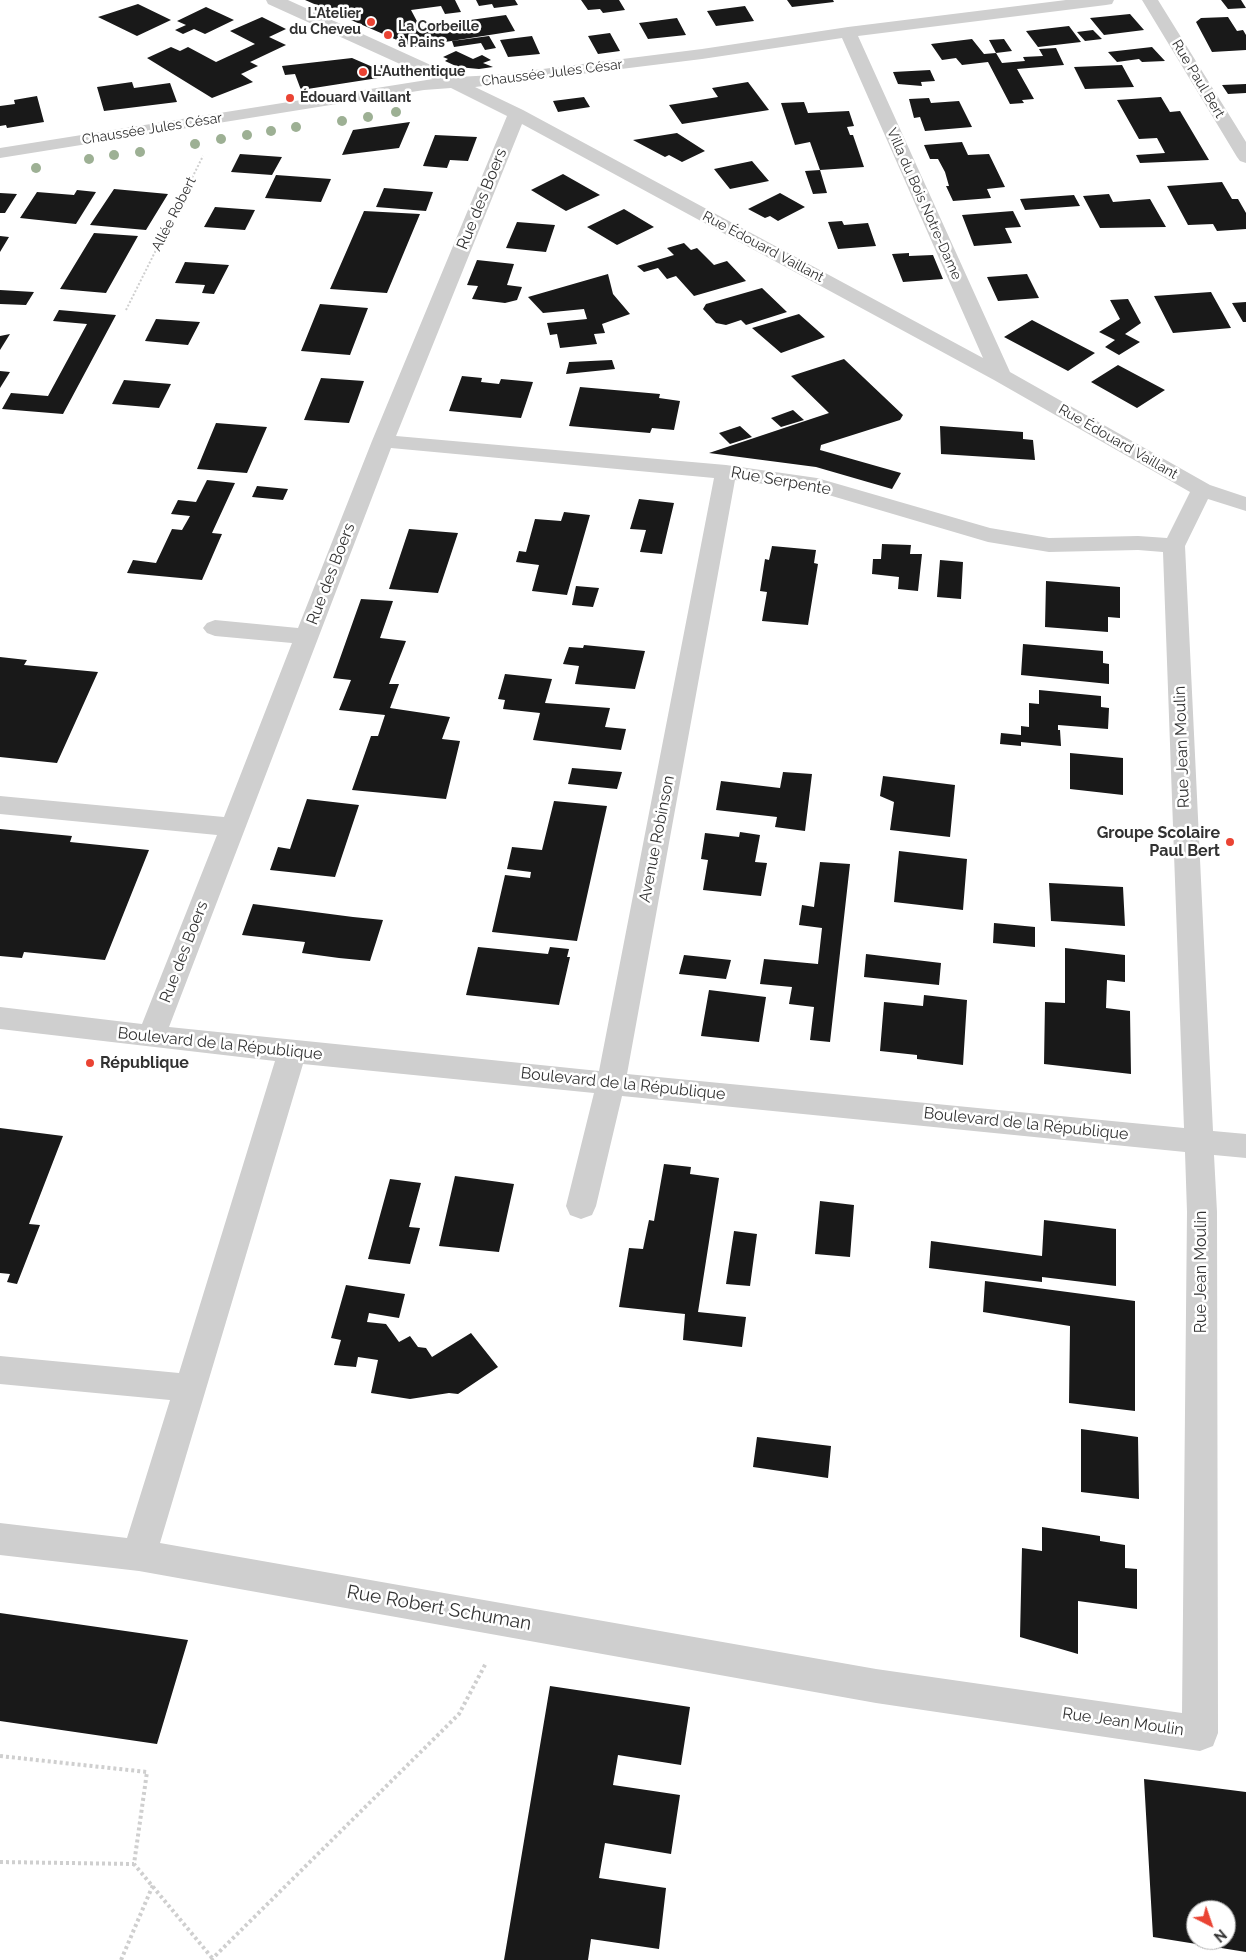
<!DOCTYPE html>
<meta charset="utf-8">
<style>
body{margin:0}
#map{position:relative;width:1246px;height:1960px;overflow:hidden;background:#fff;font-family:Raleway,sans-serif}
canvas{display:block}
.north{position:absolute;left:1186px;top:1900px;width:50px;height:50px;box-sizing:border-box;background:#fff;border:1px solid #adadad;border-radius:50%;rotate:139deg;font-size:14px;font-weight:700;line-height:20px;text-align:center;color:#323232}
.north::after{content:'';display:block;margin:auto;width:18px;height:22px;background:#ea4333;clip-path:polygon(50% 0,100% 100%,50% 72%,0 100%)}
</style>
<div id="map">
<canvas width="1246" height="1960"></canvas>
<div class="north">N</div>
</div>
<script>
const g = document.querySelector('canvas').getContext('2d');
g.lineJoin = 'round';
function fillPath(path, color) { g.fillStyle = color; g.fill(path, 'evenodd'); }
const poly = rows => new Path2D(rows.map(r => 'M' + r).join(''));
function trace(path, color, width, dash) { g.strokeStyle = color; g.lineWidth = width; g.lineCap = dash ? 'butt' : 'round'; g.setLineDash(dash || []); g.stroke(path); }
function drawText(font, color, halo, rows, align = 'center') {
  g.font = font + ' Raleway,sans-serif'; g.lineWidth = 5; g.setLineDash([]); g.textBaseline = 'middle'; g.strokeStyle = halo; g.fillStyle = color; for (const [text, x, y, turn = 0] of rows) {
    g.save(); g.translate(x, y); g.rotate((+turn || 0) * Math.PI / 180); g.textAlign = isNaN(turn) ? turn : align; if (halo) g.strokeText(text, 0, 0); g.fillText(text, 0, 0); g.restore();
  }
}
fillPath(poly([
 [305,0,455,0,461,12,445,14,441,6,411,10,420,27,506,15,515,31,413,47],
 [476,0,515,0,518,5,494,8,492,4,479,6],
 [581,0,619,0,625,10,603,13,600,9,588,10],
 [787,0,833,0,834,2,792,7],
 [1221,0,1241,0,1246,8,1228,9],
 [138,4,171,20,137,36,98,17],
 [745,6,754,21,716,26,707,11],
 [206,7,234,20,205,34,194,29,183,34,175,30,186,25,177,21],
 [1130,14,1144,30,1104,35,1090,18],
 [262,17,286,29,269,37,286,45,250,62,258,66,241,74,253,82,212,98,147,58,171,47,180,51,188,47,216,62,255,44,230,31],
 [1228,17,1237,31,1243,30,1246,35,1246,50,1212,52,1196,22,1201,18],
 [677,18,686,35,648,39,639,23],
 [1069,26,1081,42,1038,47,1026,31],
 [1093,30,1102,39,1085,41,1077,32],
 [610,33,620,51,598,54,588,36],
 [489,36,496,48,485,50,481,43,454,47,452,41],
 [532,36,540,54,508,57,500,40],
 [972,39,984,54,996,53,1002,63,1025,61,1023,57,1043,56,1039,49,1056,48,1064,65,1017,69,1034,99,1022,100,1024,103,1010,104,988,62,962,65,956,58,942,60,931,44],
 [1004,39,1012,51,996,53,989,40],
 [1152,47,1165,61,1142,62,1139,59,1117,62,1108,52],
 [456,51,473,59,482,55,491,60,483,63,493,67,479,69,458,67,445,61,448,59,443,57],
 [352,58,382,71,378,78,301,90,295,74,285,75,282,66],
 [1122,65,1134,87,1085,89,1074,67],
 [930,70,935,81,921,82,922,86,898,84,893,72],
 [132,82,134,88,170,83,177,102,104,111,97,87],
 [748,82,769,110,682,124,669,105,718,97,712,88],
 [1246,84,1246,93,1228,94,1222,85],
 [37,96,44,122,7,128,6,125,0,126,0,106,15,104,14,100],
 [584,97,590,107,558,112,553,101],
 [1161,97,1170,112,1180,111,1209,160,1140,163,1136,155,1165,153,1157,138,1139,139,1117,100],
 [929,98,931,103,959,101,972,127,925,131,920,117,914,118,909,99],
 [804,102,808,113,849,111,854,126,847,127,850,135,853,135,864,167,820,170,810,142,795,145,781,103],
 [410,122,399,148,342,155,353,130],
 [677,133,705,151,682,162,669,155,665,157,633,140],
 [435,135,477,137,468,161,450,160,447,168,423,166],
 [962,142,968,155,989,154,1005,187,987,189,991,198,953,201,946,186,949,186,945,172,938,159,930,159,924,145],
 [240,154,282,157,272,175,231,172],
 [752,161,769,181,730,189,714,169],
 [820,170,827,193,813,194,805,171],
 [563,174,600,195,566,211,531,190],
 [276,175,331,179,321,202,265,198],
 [1222,182,1232,199,1238,199,1246,213,1246,229,1217,231,1213,224,1188,225,1167,186],
 [384,188,433,192,426,211,376,207],
 [114,189,168,194,146,230,90,225],
 [77,190,96,192,76,224,20,218,37,192,74,195],
 [0,193,17,194,5,213,0,213],
 [780,193,805,207,778,221,770,216,765,218,748,209],
 [1109,194,1113,202,1150,199,1166,227,1100,228,1083,196],
 [1074,195,1080,206,1025,210,1020,199],
 [215,207,255,210,245,230,204,227],
 [624,209,654,227,617,245,587,227],
 [364,211,420,214,387,293,330,289],
 [1013,211,1021,227,1005,228,1012,243,974,246,962,215],
 [842,221,844,225,868,223,876,246,838,249,828,222],
 [517,222,555,225,546,252,506,248],
 [94,233,138,236,106,293,60,289],
 [0,236,9,237,0,252],
 [684,243,691,250,697,248,714,265,727,261,746,281,694,296,676,276,667,279,658,268,644,272,637,266,674,255,667,248],
 [909,253,909,256,933,255,943,279,903,282,892,254],
 [477,260,514,264,507,285,522,287,517,300,505,303,472,299,478,286,467,285],
 [185,262,229,265,214,294,202,293,205,285,175,283],
 [608,274,613,294,630,314,602,324,605,333,594,334,597,344,560,348,557,334,550,335,547,323,587,319,584,309,543,313,528,297],
 [1027,274,1039,298,998,301,987,277],
 [762,288,787,312,746,325,741,320,726,325,716,323,703,309,706,304],
 [0,290,34,292,26,305,0,304],
 [1211,292,1231,328,1173,333,1154,296],
 [1128,299,1141,323,1125,334,1140,342,1119,355,1105,347,1115,340,1099,332,1120,319,1110,300],
 [1246,302,1246,322,1243,322,1232,303],
 [320,304,368,308,350,355,301,351],
 [59,310,116,315,63,414,2,409,11,393,48,396,87,324,53,321],
 [799,314,825,337,781,353,752,328],
 [156,319,200,322,188,345,145,341],
 [1032,320,1095,353,1068,371,1004,337],
 [10,334,0,350,0,336],
 [844,359,903,415,900,420,821,445,820,450,901,473,892,489,816,467,709,453,829,413,791,376],
 [612,360,615,369,566,374,569,362],
 [1118,365,1165,390,1137,408,1091,382],
 [0,371,10,372,0,388],
 [462,376,482,378,481,382,499,384,501,379,533,382,521,418,449,411],
 [321,378,364,381,349,423,304,420],
 [124,380,171,384,159,408,112,404],
 [580,387,660,394,659,398,680,401,674,430,652,428,650,433,569,426],
 [793,410,804,420,781,427,771,418],
 [216,423,267,427,247,473,197,469],
 [740,426,752,437,730,444,719,433],
 [940,426,1023,432,1023,439,1033,440,1035,460,941,454],
 [207,480,235,483,212,533,222,534,202,580,127,573,133,560,156,563,172,529,182,530,190,516,171,514,178,500,196,502],
 [257,486,288,489,283,500,252,497],
 [639,499,674,503,662,554,640,552,646,530,630,529],
 [564,512,590,515,567,595,532,591,539,565,516,562,519,551,526,552,535,519,561,521],
 [409,529,458,533,438,593,389,589],
 [882,544,911,545,910,554,922,554,918,591,898,589,899,577,872,574,873,559,881,559],
 [772,546,816,550,814,563,818,564,808,625,762,621,767,592,760,591,765,559,769,560],
 [940,560,963,562,961,599,937,597],
 [1046,581,1120,587,1120,618,1108,617,1108,632,1045,627],
 [576,586,599,588,593,607,572,605],
 [361,599,393,601,380,638,406,641,389,684,399,684,390,708,450,717,442,739,460,741,446,799,352,790,371,736,378,736,385,715,339,710,351,680,333,678],
 [1023,644,1103,651,1103,663,1109,664,1109,684,1021,675],
 [584,645,645,651,635,689,575,684,579,666,563,664,569,647,583,648],
 [0,657,27,660,24,665,98,672,57,763,0,757],
 [505,674,552,679,545,703,610,708,605,727,626,729,621,750,533,740,540,713,503,709,505,700,498,699],
 [1039,690,1101,696,1101,707,1109,708,1108,729,1058,725,1058,730,1060,730,1061,746,1021,742,1021,746,1000,744,1001,733,1021,735,1021,726,1029,727,1029,703,1039,704],
 [1070,753,1123,758,1123,795,1070,789],
 [572,768,622,772,617,789,568,784],
 [783,772,812,774,805,831,775,827,777,817,716,810,721,781,780,788],
 [883,776,955,785,950,837,890,830,894,802,880,796],
 [307,799,359,805,335,877,270,870,278,847,290,849],
 [554,801,607,806,577,941,492,932,505,875,530,878,531,872,507,869,512,847,542,850],
 [0,829,72,836,70,842,149,850,105,960,24,952,22,958,0,956],
 [740,832,760,835,755,862,767,863,761,896,703,890,708,860,701,859,705,833,739,837],
 [899,851,967,859,963,910,894,902],
 [820,862,850,864,830,1042,810,1040,814,1007,789,1004,792,987,760,984,764,959,818,964,822,928,799,925,802,905,814,907],
 [1049,883,1123,887,1125,926,1051,921],
 [253,904,353,917,383,920,370,961,339,958,302,953,305,942,242,935],
 [994,923,1035,927,1035,947,993,943],
 [478,947,548,954,550,947,569,949,567,957,570,957,559,1005,466,995],
 [1065,948,1125,955,1125,982,1107,980,1106,1008,1130,1011,1131,1074,1044,1064,1045,1002,1065,1003],
 [866,954,941,963,939,985,864,977],
 [684,955,731,960,726,979,679,974],
 [709,990,766,997,759,1042,701,1036],
 [924,995,967,1000,963,1065,917,1059,917,1055,880,1051,884,1002,923,1006],
 [0,1128,63,1136,29,1224,40,1225,17,1284,7,1282,10,1274,0,1273],
 [664,1164,691,1167,690,1174,719,1178,698,1312,746,1317,742,1347,683,1340,685,1314,619,1307,629,1248,643,1249,649,1220,654,1221],
 [455,1176,514,1184,499,1252,439,1246],
 [390,1179,421,1183,409,1227,420,1228,410,1264,368,1259],
 [820,1201,854,1205,850,1257,815,1254],
 [1044,1220,1116,1229,1116,1286,1042,1277,1042,1282,929,1268,931,1241,1042,1256],
 [734,1231,757,1234,750,1286,726,1284],
 [985,1281,1135,1301,1135,1411,1069,1403,1070,1326,983,1312],
 [346,1285,405,1294,399,1318,369,1313,367,1322,386,1324,399,1342,410,1336,418,1347,426,1348,432,1357,471,1333,498,1367,458,1394,449,1393,410,1399,371,1393,378,1360,358,1357,356,1367,334,1365,341,1340,331,1338],
 [1081,1429,1138,1437,1139,1499,1081,1492],
 [757,1437,831,1446,828,1478,753,1467],
 [1042,1527,1100,1536,1100,1541,1125,1545,1125,1568,1137,1569,1137,1609,1078,1601,1078,1654,1020,1637,1022,1548,1042,1551],
 [0,1613,188,1640,157,1744,0,1721],
 [550,1686,690,1707,681,1765,618,1755,613,1785,680,1795,671,1854,605,1843,599,1878,666,1888,659,1949,591,1939,588,1960,504,1960],
 [1144,1779,1246,1792,1246,1952,1153,1937],
 [1196,1910,1226,1910,1226,1940,1196,1940]
]), '#191919');
trace(poly([
 [126,310,203,156]
]), '#cfcfcf', 2, [2, 2]);
trace(poly([
 [0,1756,147,1772,134,1864,213,1959],
 [0,1862,134,1864],
 [121,1960,153,1885],
 [211,1960,459,1714,486,1663]
]), '#cfcfcf', 4, [3, 3]);
fillPath(poly([
 [266,0,288,0,457,77,495,75,702,49,848,27,1066,0,1114,0,1112,4,1106,5,858,36,1010,372,1210,485,1246,497,1246,511,1208,499,1185,546,1213,1131,1246,1134,1246,1158,1214,1155,1217,1212,1218,1733,1213,1746,1200,1751,876,1703,139,1571,0,1555,0,1523,127,1538,170,1400,0,1384,0,1356,179,1373,275,1061,0,1029,0,1007,142,1024,217,835,0,814,0,796,224,817,292,643,215,636,207,633,203,628,207,623,215,620,298,628,372,441,507,116,451,88,424,90,0,158,0,148,433,79,268,4,266,0],
 [842,38,983,358,523,110,475,87,702,59,842,38],
 [522,124,994,380,1190,492,1167,538,1138,536,1049,538,990,528,817,478,726,465,396,436,522,124],
 [391,448,714,478,599,1071,169,1027,391,448],
 [735,480,815,491,988,542,1049,552,1138,550,1163,552,1184,1128,627,1074,735,480],
 [303,1064,594,1093,566,1206,570,1215,581,1219,592,1215,596,1206,622,1096,1185,1152,1187,1212,1182,1713,876,1669,160,1543,303,1064],
 [1142,0,1158,0,1246,142,1246,163,1240,161,1237,157,1142,0]
]), '#cfcfcf');
g.fillStyle = '#9db094';
for (const [x, y] of [
 [396,112],
 [368,117],
 [342,121],
 [296,127],
 [271,131],
 [247,135],
 [221,139],
 [195,144],
 [140,152],
 [114,155],
 [89,159],
 [36,168]
]) { g.beginPath(); g.arc(x, y, 5, 0, 2 * Math.PI); g.fill(); }
for (const [x, y, r, color] of [
 [371,22,5,"#ea4333"],
 [388,35,5,"#ea4333"],
 [363,72,5,"#ea4333"],
 [290,98,5,"#ea4333"],
 [1230,842,5,"#ea4333"],
 [90,1063,5,"#ea4333"]
]) { const dot = new Path2D(); dot.arc(x, y, r, 0, 2 * Math.PI); g.fillStyle = color; g.fill(dot); trace(dot, '#fff', 2); }
drawText('bold 14px', '#323232', '#fff', [
 ["L'Atelier",361,14,"right"],
 ["du Cheveu",361,30,"right"],
 ["La Corbeille",398,27],
 ["à Pains",398,43],
 ["L'Authentique",373,72],
 ["Édouard Vaillant",300,98]
], 'left');
drawText('14px', '#323232', '#fff', [
 ["Chaussée Jules César",552,73,-7],
 ["Rue Paul Bert",1198,79,59],
 ["Chaussée Jules César",152,129,-9],
 ["Villa du Bois Notre-Dame",924,204,66],
 ["Allée Robert",174,214,-63],
 ["Rue Édouard Vaillant",763,247,28],
 ["Rue Édouard Vaillant",1118,442,30]
]);
drawText('16px', '#323232', '#fff', [
 ["Rue des Boers",482,199,-68],
 ["Rue Serpente",781,481,10],
 ["Rue des Boers",331,574,-69],
 ["Rue Jean Moulin",1182,747,-92],
 ["Avenue Robinson",657,839,-79],
 ["Rue des Boers",184,952,-69],
 ["Boulevard de la République",220,1044,6],
 ["Boulevard de la République",623,1084,6],
 ["Boulevard de la République",1026,1124,6],
 ["Rue Jean Moulin",1201,1272,-90],
 ["Rue Jean Moulin",1123,1722,8]
]);
drawText('bold 16px', '#323232', '#fff', [
 ["Groupe Scolaire",1220,833],
 ["Paul Bert",1220,851],
 ["République",100,1063,"left"]
], 'right');
drawText('19px', '#323232', '#fff', [
 ["Rue Robert Schuman",439,1608,10]
]);
</script>
